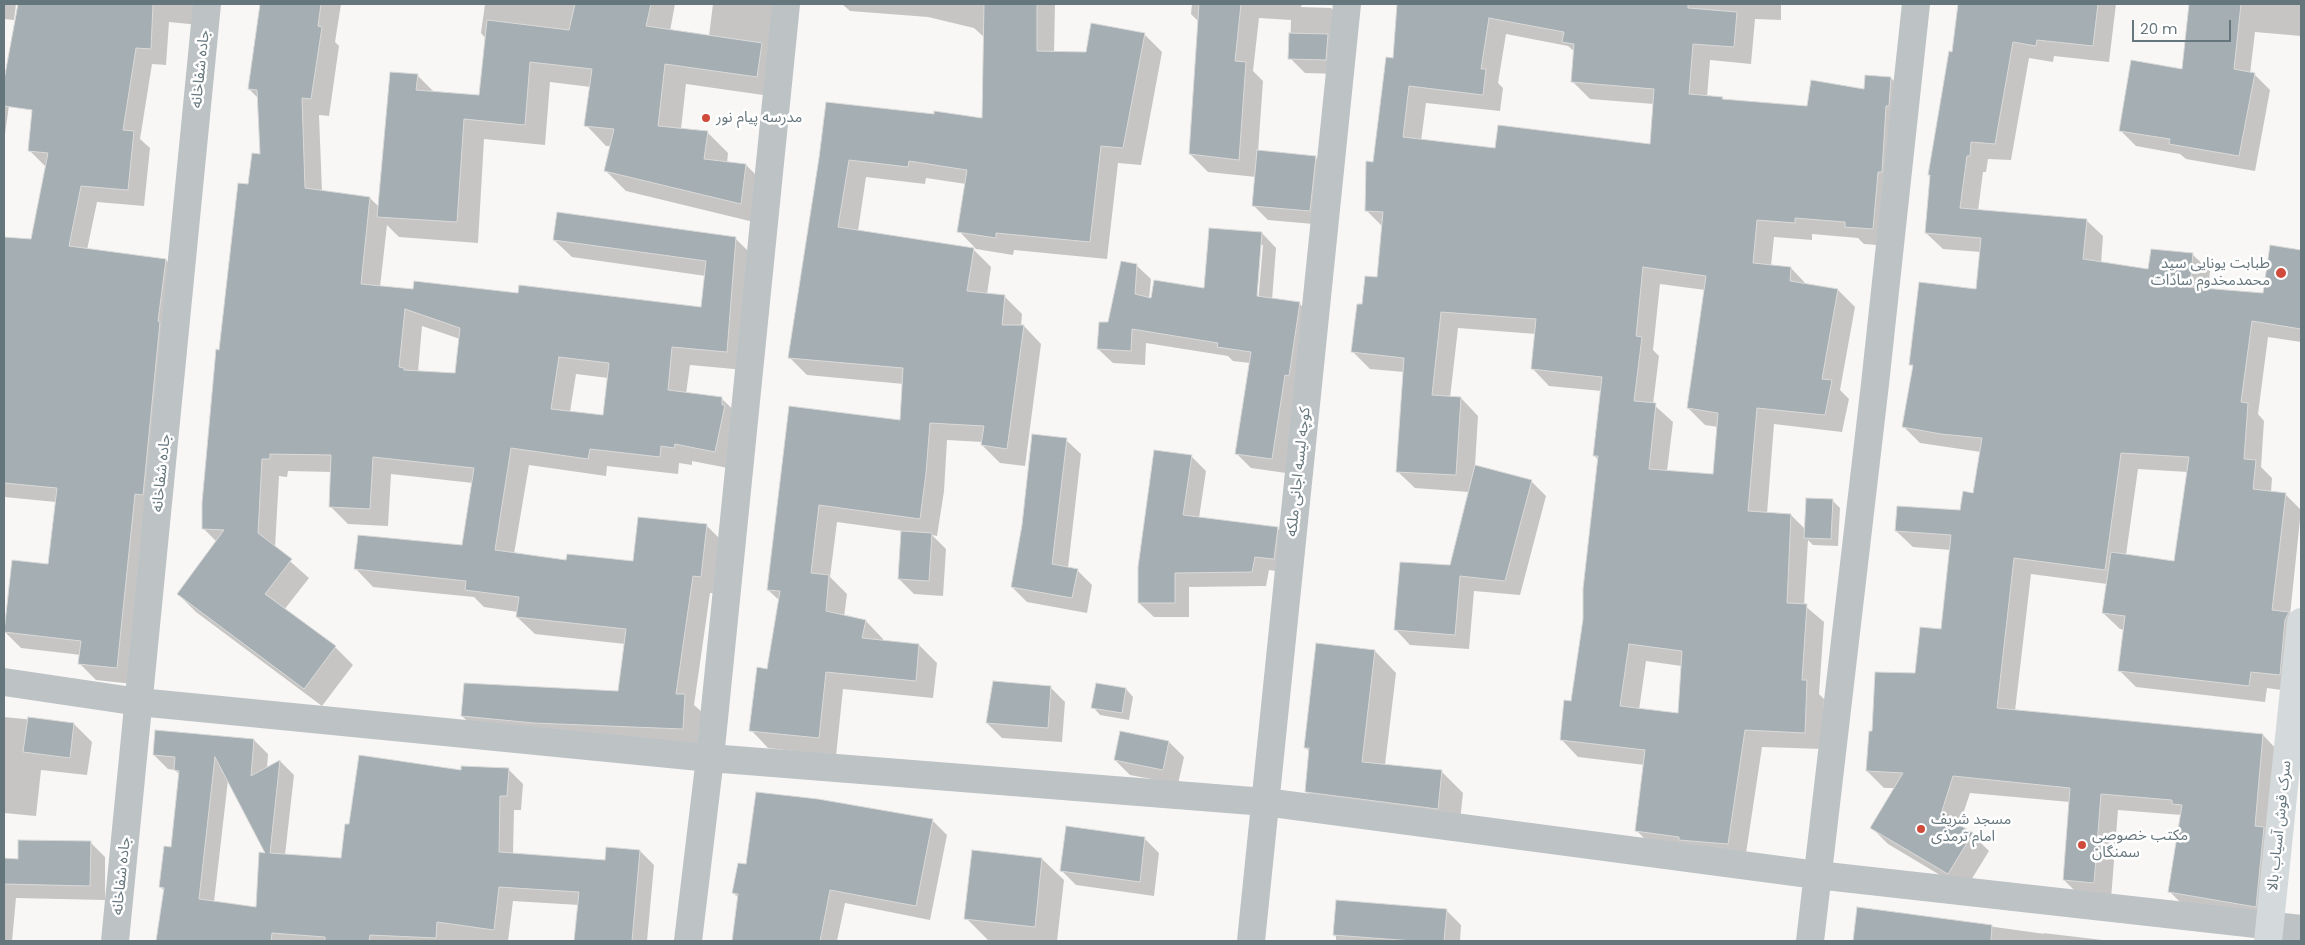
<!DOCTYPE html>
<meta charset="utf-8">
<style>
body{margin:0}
#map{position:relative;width:2305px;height:945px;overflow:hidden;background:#f8f7f5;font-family:Poppins,sans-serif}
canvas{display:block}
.frame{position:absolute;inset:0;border:5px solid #66767d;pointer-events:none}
.scale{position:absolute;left:2132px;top:20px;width:99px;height:22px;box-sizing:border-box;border:2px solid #66767d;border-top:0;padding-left:6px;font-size:15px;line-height:18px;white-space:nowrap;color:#66767d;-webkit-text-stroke:4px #fff;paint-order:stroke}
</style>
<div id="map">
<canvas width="2305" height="945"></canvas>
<div class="frame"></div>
<div class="scale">20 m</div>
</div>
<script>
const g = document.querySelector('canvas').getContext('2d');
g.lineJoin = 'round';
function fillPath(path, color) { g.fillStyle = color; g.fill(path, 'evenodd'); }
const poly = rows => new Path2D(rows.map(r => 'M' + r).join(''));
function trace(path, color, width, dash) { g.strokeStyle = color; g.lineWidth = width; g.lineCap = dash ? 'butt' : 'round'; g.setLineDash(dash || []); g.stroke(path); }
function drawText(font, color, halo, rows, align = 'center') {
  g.font = font + ' Poppins,"Noto Sans Arabic",sans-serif'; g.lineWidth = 5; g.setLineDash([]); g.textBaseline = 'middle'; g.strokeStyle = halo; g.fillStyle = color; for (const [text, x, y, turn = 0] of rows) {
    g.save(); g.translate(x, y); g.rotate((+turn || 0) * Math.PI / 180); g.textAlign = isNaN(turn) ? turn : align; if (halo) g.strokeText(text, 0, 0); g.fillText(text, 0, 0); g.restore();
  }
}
fillPath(poly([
 [4,4,16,4,14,20,4,19],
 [45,4,201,4,199,25,169,22,166,65,152,64,140,139,150,148,144,206,97,202,87,250,166,260,182,277,133,684,96,680,80,664,81,655,21,648,4,631,49,565,56,502,4,497,4,238,32,240,46,167,30,151],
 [261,4,341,4,335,42,339,46,329,116,319,115,322,192,370,198,379,207,417,75,434,92,480,96,486,39,481,33,485,4,675,4,670,31,709,36,713,4,775,4,777,97,686,84,681,129,707,132,728,153,727,163,746,165,766,185,762,224,626,191,606,171,612,146,606,146,586,125,591,87,550,82,545,145,484,139,478,243,399,237,387,225,380,287,702,308,706,276,572,257,554,240,735,238,753,256,745,370,690,365,686,394,722,399,740,416,733,469,692,461,692,465,679,463,678,474,607,466,606,476,529,465,514,554,567,561,634,562,706,525,724,543,719,594,710,593,694,705,703,713,701,746,480,733,462,716,619,692,625,644,535,634,517,617,518,612,484,607,474,597,373,587,356,569,463,546,473,483,391,474,388,526,348,524,330,506,332,472,288,471,287,477,279,476,275,548,309,578,284,610,335,647,353,665,322,706,196,612,178,594,217,542,203,528,220,351,249,185,261,155,258,98,249,89],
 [422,326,460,339,456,375,418,372],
 [576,374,608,378,604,417,570,412],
 [842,4,1055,4,1054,53,1087,53,1144,34,1162,52,1141,165,1118,163,1107,259,1014,250,1013,255,976,249,959,231,966,184,926,178,925,184,866,177,858,231,973,249,991,267,987,294,1004,296,1022,314,1021,326,1024,326,1041,344,1025,466,1000,463,982,445,983,442,947,440,944,491,937,536,932,535,946,549,943,596,914,594,899,579,902,531,837,522,830,577,847,594,844,617,866,621,883,639,883,641,919,645,937,663,933,698,843,689,836,756,768,748,751,730,768,670,780,601,768,590,790,407,901,422,904,384,807,375,790,358,820,159,984,120,985,38,974,28,928,17,850,11],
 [1192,4,1302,4,1301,7,1331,8,1345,23,1340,74,1305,73,1290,58,1291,20,1259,18,1253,71,1263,81,1258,152,1315,157,1330,172,1325,225,1268,220,1253,205,1256,177,1208,172,1190,154,1199,22,1191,14],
 [1397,4,1781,4,1781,20,1755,19,1751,64,1710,60,1707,97,1722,98,1724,101,1808,107,1866,90,1891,78,1908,95,1890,246,1864,244,1858,238,1812,234,1812,240,1774,237,1771,266,1791,268,1807,285,1838,290,1855,307,1840,390,1849,399,1842,432,1774,424,1767,514,1791,515,1806,530,1832,500,1840,508,1838,546,1813,545,1808,540,1804,605,1824,622,1819,694,1824,699,1822,749,1762,747,1745,860,1654,848,1637,831,1645,765,1578,757,1561,739,1573,702,1584,619,1598,460,1594,455,1602,391,1549,386,1532,368,1536,334,1458,328,1450,398,1461,398,1478,416,1475,466,1531,481,1546,496,1520,595,1474,591,1469,649,1410,645,1396,630,1451,567,1469,492,1415,488,1397,471,1404,372,1370,369,1352,351,1364,306,1378,278,1383,227,1367,211,1394,59],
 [1506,34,1568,46,1575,52,1572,81,1590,99,1654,104,1651,146,1496,150,1421,141,1426,103,1500,111,1503,88,1498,83],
 [1660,284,1705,290,1688,408,1705,425,1718,427,1714,475,1667,471,1673,422,1653,404,1659,356,1653,350],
 [1646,661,1682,666,1679,714,1639,710],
 [1959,4,2116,4,2109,62,2054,56,2053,62,2029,58,2011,160,1988,159,1986,172,1983,172,1978,211,2086,220,2103,236,2101,263,2150,271,2152,250,2193,255,2210,271,2208,290,2264,294,2271,246,2301,251,2301,342,2268,337,2258,414,2264,421,2261,467,2272,478,2271,492,2285,494,2301,510,2290,615,2296,692,2267,688,2265,702,2136,687,2120,671,2125,630,2120,629,2103,613,2107,584,2031,574,2015,711,2263,735,2279,752,2272,923,2186,908,2169,891,2182,815,2118,810,2111,899,2081,897,2064,880,2070,802,1970,793,1959,826,1972,834,1989,851,1965,890,1888,844,1871,827,1895,788,1884,788,1867,771,1873,732,1916,675,1942,630,1951,550,1913,547,1896,531,1961,512,1974,494,1981,452,1920,443,1903,426,1914,368,1910,364,1978,290,1981,252,1943,249,1926,233],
 [2138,469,2188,472,2175,562,2126,555],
 [2190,4,2301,4,2301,36,2255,32,2250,74,2254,74,2270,90,2255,171,2186,159,2180,154,2136,146,2121,131,2183,70],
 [4,84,11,91,4,141],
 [1210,229,1262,233,1276,248,1272,300,1299,303,1313,318,1286,473,1251,468,1237,454,1250,363,1233,361,1228,356,1146,343,1145,365,1113,363,1098,349,1136,265,1151,279,1149,299,1205,290],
 [1260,245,1263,245,1258,303,1255,303],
 [1066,440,1081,454,1068,568,1077,570,1092,585,1087,613,1027,602,1012,587],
 [1191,456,1206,471,1199,518,1277,528,1292,543,1289,573,1269,570,1266,586,1189,587,1189,617,1154,617,1139,603],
 [1375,651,1396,673,1385,765,1441,771,1463,793,1459,830,1328,813,1306,791,1310,752,1305,747],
 [1050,687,1065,702,1062,742,1002,738,987,723],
 [1126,689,1133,697,1129,720,1100,715,1093,707],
 [4,717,74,724,92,742,87,775,41,770,36,816,4,813],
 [254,740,268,754,267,768,280,761,294,775,285,855,342,859,350,826,462,771,508,769,523,784,521,810,514,810,513,854,606,861,640,851,654,865,647,941,575,941,579,905,513,901,508,941,514,941,157,941,165,891,160,887,172,848,180,775,175,770,168,769,154,755],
 [228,780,267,854,257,908,214,902],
 [1169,742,1184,757,1178,784,1130,775,1115,760],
 [932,820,947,835,930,920,845,903,837,941,733,941,739,898,733,893,747,866],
 [1144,838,1159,853,1154,896,1076,885,1061,870],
 [90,842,105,857,105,900,16,898,12,941,4,941,4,859,19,860],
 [1042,859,1064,880,1057,941,988,940,966,918],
 [1858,908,2045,934,2043,933,2111,941,1854,941],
 [1446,910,1461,925,1460,941,1336,941,1336,937,1334,934]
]), '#0003');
const building = poly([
 [18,4,153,4,151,49,136,48,123,130,134,131,128,190,81,186,69,246,166,259,158,321,160,322,143,495,135,494,117,668,78,664,81,641,4,632,12,560,48,564,57,488,4,483,4,237,31,239,48,153,28,151,32,110,4,106,4,80,18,4],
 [260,4,321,4,318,26,322,27,311,99,302,98,305,188,370,197,361,284,413,289,414,281,518,293,519,285,701,307,706,261,553,240,557,212,736,237,727,352,672,347,668,390,722,397,722,405,725,405,715,452,675,444,674,448,661,446,660,457,590,449,588,459,511,448,495,550,566,560,567,554,633,561,638,517,707,524,701,577,693,576,676,694,685,694,683,729,534,723,461,716,464,683,618,691,626,629,516,617,519,597,465,590,466,581,354,569,358,535,462,545,474,468,373,457,370,509,329,507,331,455,270,454,270,459,262,459,258,533,292,559,265,594,336,646,304,689,177,594,224,530,202,529,202,503,216,349,219,350,238,183,248,184,252,153,260,154,257,90,248,89,260,4],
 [405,309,460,328,455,373,404,370,404,368,399,367,405,309],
 [559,357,609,363,603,415,551,409,559,357],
 [575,4,651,4,646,26,762,43,757,77,665,64,658,126,708,131,704,159,746,164,741,204,604,171,614,129,584,126,592,69,530,62,525,125,464,119,457,222,377,217,390,72,418,74,416,90,479,95,487,20,569,30,575,4],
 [984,4,1037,4,1037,51,1086,52,1091,23,1145,33,1123,148,1101,146,1090,242,996,233,996,238,957,232,967,170,909,161,908,167,849,160,838,227,974,248,967,291,1005,295,1002,325,1024,325,1007,449,981,445,984,426,930,423,926,473,920,519,819,505,811,573,829,575,826,611,866,620,862,638,919,644,916,681,826,672,819,738,749,731,757,667,767,669,780,591,767,590,789,406,900,420,903,368,788,358,819,158,826,102,934,114,934,111,982,118,984,4],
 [1199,4,1241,4,1235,61,1246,62,1239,160,1189,154,1199,4],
 [1397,4,1688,4,1688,8,1737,12,1734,47,1693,44,1689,94,1723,97,1722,99,1807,106,1811,80,1864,89,1865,75,1891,77,1889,106,1886,106,1882,172,1878,172,1873,229,1845,227,1845,222,1795,218,1795,223,1757,220,1753,263,1791,267,1790,281,1838,289,1822,379,1832,380,1825,415,1757,408,1748,511,1791,514,1787,603,1807,604,1802,680,1807,680,1805,733,1745,730,1728,844,1679,840,1679,837,1635,831,1645,750,1560,740,1564,700,1571,701,1583,619,1583,589,1598,456,1593,456,1602,377,1531,369,1536,319,1441,312,1432,395,1461,397,1456,475,1396,472,1404,358,1351,352,1357,304,1362,304,1365,276,1377,277,1383,212,1365,211,1366,161,1373,162,1386,57,1393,58,1397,4],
 [1489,18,1564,32,1562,42,1574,44,1571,82,1654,89,1650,144,1498,125,1495,148,1403,137,1409,86,1483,95,1486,69,1481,69,1489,18],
 [1643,267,1706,276,1687,408,1718,413,1713,474,1649,469,1656,403,1634,401,1642,337,1636,336,1643,267],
 [1629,644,1682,651,1678,713,1620,706,1629,644],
 [1958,4,2098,4,2093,46,2037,40,2036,46,2013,42,1995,144,1971,142,1970,156,1967,156,1960,208,2087,219,2083,259,2148,269,2151,249,2193,253,2190,287,2263,293,2270,245,2301,250,2301,329,2252,321,2241,402,2248,403,2244,459,2256,460,2253,489,2286,493,2272,610,2289,612,2285,620,2280,675,2251,672,2249,686,2118,671,2125,616,2102,613,2111,552,2174,561,2189,457,2121,453,2105,570,2014,558,1997,708,2263,734,2255,826,2264,827,2256,907,2168,892,2182,805,2172,804,2172,800,2101,794,2094,883,2063,880,2070,788,1953,776,1941,814,1973,833,1948,874,1870,828,1903,773,1866,771,1869,731,1872,731,1875,672,1915,673,1920,627,1941,629,1951,535,1895,531,1897,506,1960,510,1963,491,1973,493,1982,438,1941,434,1902,427,1913,365,1909,365,1919,282,1976,289,1981,238,1925,233,1930,175,1928,175,1949,51,1952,52,1958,4],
 [2189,4,2241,4,2234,69,2255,73,2239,156,2169,144,2170,139,2119,131,2131,60,2182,69,2189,4],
 [1289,33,1328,34,1326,60,1288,59,1289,33],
 [1257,150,1316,156,1310,211,1252,206,1257,150],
 [1209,228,1262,232,1257,296,1300,302,1289,376,1285,375,1272,459,1235,454,1251,352,1217,347,1218,343,1132,329,1131,351,1097,349,1099,322,1108,322,1121,261,1137,264,1135,294,1151,298,1154,280,1204,288,1209,228],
 [1032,434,1067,438,1052,564,1078,569,1072,598,1011,587,1022,525,1032,434],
 [1154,450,1192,455,1183,515,1278,527,1274,559,1255,557,1252,572,1175,573,1175,603,1138,603,1138,567,1154,450],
 [1475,465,1532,480,1505,581,1460,576,1455,635,1394,630,1400,562,1450,565,1475,465],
 [1806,498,1833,499,1831,539,1804,538,1806,498],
 [901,531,932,533,929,581,898,579,901,531],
 [1316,643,1375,650,1362,762,1442,770,1438,809,1305,792,1309,748,1304,748,1316,643],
 [993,681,1051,686,1048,728,986,723,993,681],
 [1096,683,1126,688,1122,713,1091,708,1096,683],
 [28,717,74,723,70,758,23,752,28,717],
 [155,730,254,739,251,776,280,760,270,853,341,858,345,824,349,824,359,755,461,770,461,766,509,768,507,796,500,796,499,852,605,860,606,847,640,850,632,941,574,941,579,892,499,887,494,930,437,922,436,938,370,935,369,941,325,941,325,937,272,933,271,941,156,941,164,888,159,887,164,846,171,847,179,771,174,770,175,757,153,755,155,730],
 [215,757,265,853,259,852,256,907,199,899,215,757],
 [1120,731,1169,741,1163,770,1114,760,1120,731],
 [756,792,818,799,933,819,916,906,830,890,820,941,732,941,738,894,732,893,738,863,746,864,756,792],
 [1066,826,1145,837,1140,882,1060,871,1066,826],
 [18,840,91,841,90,886,4,884,4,858,18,859,18,840],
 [972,850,1042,858,1035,927,964,919,972,850],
 [1336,900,1447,909,1444,941,1414,941,1333,935,1336,900],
 [1857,907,1992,925,1991,941,1853,941,1857,907]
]);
fillPath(building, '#a5aeb2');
trace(building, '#d9d9d8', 1);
trace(poly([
 [4,682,139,702,710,758,1265,802,1817,875,2301,929],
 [115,941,207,4],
 [688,941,710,758,786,4],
 [1251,941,1347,4],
 [1810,941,1875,384,1916,4]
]), '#bdc2c5', 28);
trace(poly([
 [2268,941,2301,622]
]), '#d4d9db', 28);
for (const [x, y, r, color] of [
 [706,118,5,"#d14b3c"],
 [2281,273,6,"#d14b3c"],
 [1921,829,5,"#d14b3c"],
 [2082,845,5,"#d14b3c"]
]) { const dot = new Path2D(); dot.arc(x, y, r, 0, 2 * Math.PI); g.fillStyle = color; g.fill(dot); trace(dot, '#fff', 2); }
drawText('15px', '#66767d', '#fff', [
 ["جاده شفاخانه",201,69,-84],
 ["کوچه لیسه اجانی ملکه",1299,472,-84],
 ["جاده شفاخانه",162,473,-84],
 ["سرک قوش آسیاب بالا",2280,826,-84],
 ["جاده شفاخانه",122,876,-84]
]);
drawText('15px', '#66767d', '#fff', [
 ["مدرسه پیام نور",716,118],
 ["طبابت یونایی سید",2270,264,"right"],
 ["محمدمخدوم سادات",2270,281,"right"],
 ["مسجد شریف",1931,820],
 ["امام ترمذی",1931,837],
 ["مکتب خصوصی",2092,836],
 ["سمنگان",2092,853]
], 'left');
</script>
